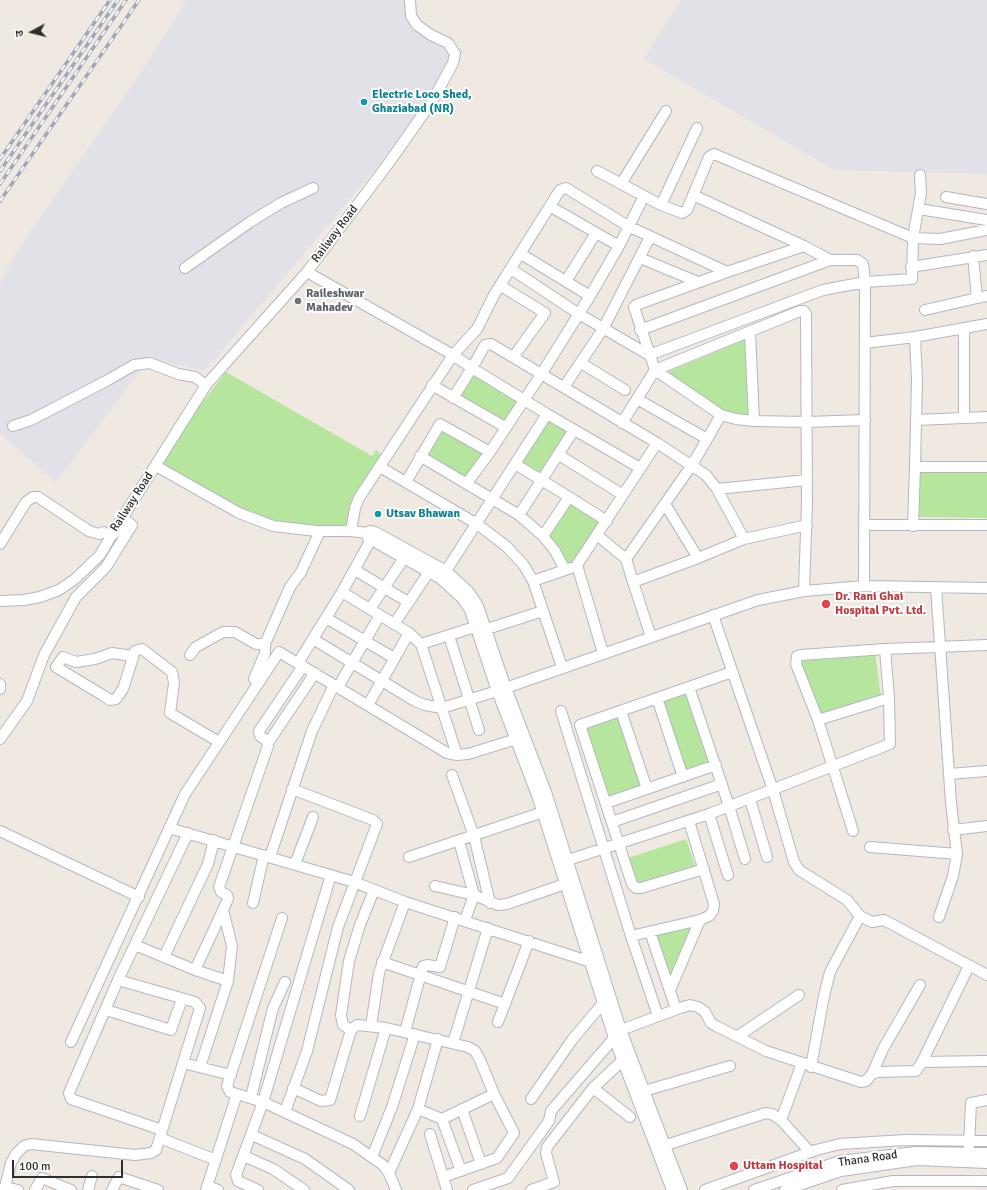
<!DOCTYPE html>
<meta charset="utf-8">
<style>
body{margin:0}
#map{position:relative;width:987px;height:1190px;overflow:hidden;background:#efe9e1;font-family:Signika,"Noto Sans Devanagari",sans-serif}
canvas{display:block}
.north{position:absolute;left:12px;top:12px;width:40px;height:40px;-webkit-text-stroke:3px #fff;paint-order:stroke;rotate:263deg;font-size:11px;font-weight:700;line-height:16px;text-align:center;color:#2e2e2e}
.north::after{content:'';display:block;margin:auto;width:14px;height:18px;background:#2e2e2e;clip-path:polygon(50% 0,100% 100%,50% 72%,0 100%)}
.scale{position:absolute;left:12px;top:1160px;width:111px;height:18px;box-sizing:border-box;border:2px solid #2e2e2e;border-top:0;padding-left:5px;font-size:12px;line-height:14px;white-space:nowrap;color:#2e2e2e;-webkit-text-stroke:3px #fff;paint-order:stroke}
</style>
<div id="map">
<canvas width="987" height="1190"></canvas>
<div class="north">उ</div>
<div class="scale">100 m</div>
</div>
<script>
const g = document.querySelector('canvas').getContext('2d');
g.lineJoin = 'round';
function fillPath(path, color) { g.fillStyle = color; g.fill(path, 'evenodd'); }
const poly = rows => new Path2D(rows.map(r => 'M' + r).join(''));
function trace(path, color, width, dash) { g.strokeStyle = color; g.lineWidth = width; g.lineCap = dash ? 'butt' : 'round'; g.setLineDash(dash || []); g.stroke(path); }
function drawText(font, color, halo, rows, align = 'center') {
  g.font = font + ' Signika,sans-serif'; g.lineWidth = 4; g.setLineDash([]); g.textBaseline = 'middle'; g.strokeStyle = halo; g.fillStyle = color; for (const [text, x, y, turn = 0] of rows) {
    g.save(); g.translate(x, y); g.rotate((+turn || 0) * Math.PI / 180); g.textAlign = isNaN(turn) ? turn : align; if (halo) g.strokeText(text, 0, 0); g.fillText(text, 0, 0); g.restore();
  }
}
fillPath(poly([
 [186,0,416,0,419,20,463,51,409,129,205,371,149,359,56,482,0,434,0,283,17,251,150,59],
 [681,0,987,0,987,174,834,170,644,59]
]), '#e3e1e8');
fillPath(poly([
 [747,339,749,416,727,413,667,372],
 [473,371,520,400,505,425,455,397],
 [226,372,372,456,376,450,385,458,366,484,350,530,271,523,235,506,163,466,161,463,197,409],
 [548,417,570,431,542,477,520,464],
 [442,426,486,452,466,480,424,455],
 [919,470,987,471,987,518,919,517],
 [570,499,605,521,576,564,567,567,546,536],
 [875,653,881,697,819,717,801,661],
 [688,692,711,762,684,771,661,701],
 [620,716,642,786,608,798,583,727],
 [686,839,696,868,638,887,628,858],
 [697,923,670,984,652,933]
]), '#b6e59e');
const minor = poly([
 [597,171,661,205,682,213,687,210,709,157,714,154,913,238,940,239,987,230],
 [621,184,666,111],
 [693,195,804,246],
 [946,197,987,204],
 [661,205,697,128],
 [551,207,619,246],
 [919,209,987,220],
 [521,254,590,296],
 [640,258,698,282],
 [911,267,987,255],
 [185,268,250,222,281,203,313,188],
 [511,269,579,314,649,355,823,290,865,282,912,279,913,238,921,193,920,175],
 [307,272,453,355,472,368,485,345,491,344,657,443,706,475,717,489,744,539,807,525],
 [566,281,596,233],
 [501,286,545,313,514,356],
 [977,298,987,296],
 [925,310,977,298,973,256],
 [640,330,830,260,857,260,863,264,865,282,864,586],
 [865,343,915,337,987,324],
 [581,363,625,390],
 [432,385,505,427],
 [564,387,603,329,650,237],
 [453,398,472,368,547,414],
 [637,399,707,439],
 [964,418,964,328],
 [916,420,987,417],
 [754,421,807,422,865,420],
 [622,423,655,370,721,415,736,419,754,421,750,333],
 [13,426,31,420,108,380,134,365,150,363,178,374,195,377,206,385],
 [490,452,542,373,590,296,619,246,644,196],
 [559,455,623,495],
 [420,456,519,515,543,536,555,551,565,570],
 [515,464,569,497],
 [156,466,239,513,273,526,316,531,351,531,367,533],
 [380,467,477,524,506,546,523,564,533,581,562,667],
 [915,467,917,380,915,337],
 [406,482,440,424,490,452,467,483],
 [717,489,807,480],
 [519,515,574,430],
 [865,525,987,525],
 [913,526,915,467,987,467],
 [351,531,355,508,359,498,453,355,477,329,494,295,560,190,566,188,628,226,727,272],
 [367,533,370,531,375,532,446,571,469,592,478,606,506,688,546,792,621,1030,682,1190],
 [367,533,368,538,441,579,462,598,470,610,497,691,537,795,614,1038,672,1190],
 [597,535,626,559,633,582,698,558,665,504],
 [111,536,206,385,307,272,388,164,433,100,453,63,455,54,448,43,431,35,417,25,411,16,410,0],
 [543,536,569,497,607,521],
 [0,544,26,502,33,497,38,497,89,531,99,534,104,532,111,536],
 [698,558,744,539],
 [626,559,692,465,721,415],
 [355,570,408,602],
 [442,577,547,414,640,468],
 [533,581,571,568],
 [633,582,651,637],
 [936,587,951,803,957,854,953,876,939,917],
 [804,591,807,502,806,314,804,311,800,311,655,370,634,307,636,305,727,272,804,246,830,260],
 [342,592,409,633,421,644,481,625],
 [0,601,24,600,40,597,59,590,75,579,100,555,111,536,128,522,132,525,106,567,76,597,44,655,27,701,0,739],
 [370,609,404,558],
 [713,615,773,790,794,862,799,870,847,900,860,916,872,922,884,920,987,975],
 [326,618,394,658],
 [394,624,429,572],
 [487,629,543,611],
 [449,636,479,730],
 [313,639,415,701,425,705,442,708,497,691,758,600,804,591,864,586,987,588],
 [421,644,457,755],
 [603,653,577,565,657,443],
 [190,655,196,647,223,632,235,632,256,644,265,644,290,587,301,572,320,531],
 [133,656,112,653,95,659,76,662,63,657,56,667,104,696,110,700,116,699,123,689,135,651,142,649,172,672,174,683,170,713,219,742],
 [298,663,342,592,374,534],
 [254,679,265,653,265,644],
 [0,684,0,689],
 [338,687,380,615],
 [689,687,729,806,745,859],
 [657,698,683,777],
 [368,705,409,633],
 [561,711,631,936,658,1016],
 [621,711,647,789],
 [818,720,889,698],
 [268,743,315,673],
 [949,774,987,771],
 [452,775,474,836,490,903],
 [750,799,767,857],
 [606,803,716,765],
 [709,814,728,875],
 [612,822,722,784],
 [169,828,354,882,405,902,594,963],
 [953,830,987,826],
 [0,831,139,897],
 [853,831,818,720,796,664,797,656,801,655,885,649,987,645],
 [459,841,474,895,465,920],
 [870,847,957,854],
 [270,857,312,731,334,685],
 [409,857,543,812],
 [562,862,709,814,890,744,889,698,885,649],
 [295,864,313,817],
 [704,869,641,888,636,888,632,884,580,725,732,672],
 [435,886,474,895,498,905,507,904,565,884],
 [253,903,264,855],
 [650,932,676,1009],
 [631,936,700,920,709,916,713,911,714,904,689,821],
 [135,945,195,970,228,981],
 [164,957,208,864,214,840],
 [382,962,505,1004],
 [195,970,223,910],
 [670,990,700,920],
 [106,1010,171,1030,182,999],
 [498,1022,529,941],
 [371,1026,379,973,405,902],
 [351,1030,343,1025,341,1015,349,961,360,925,374,890],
 [405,1032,423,966,427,965,440,967,455,917],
 [738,1036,799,995],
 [438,1039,418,1109,442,1119,494,1094],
 [71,1042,185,794,279,652,447,753,457,755,468,754,523,737],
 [453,1043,488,928],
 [922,1062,969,966],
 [183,1063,231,1075],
 [200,1067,228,981,232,946,223,910,228,899,227,895,221,892,219,887,268,746,267,741,260,736,259,731,303,666],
 [811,1067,824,996,830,972,860,916],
 [872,1074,883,1049,920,985],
 [293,1088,321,1101,330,1100,351,1030,357,1025,386,1028,468,1047,475,1051,480,1060,494,1094,514,1133,497,1158,443,1177],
 [593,1088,630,1117],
 [644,1091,730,1066],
 [237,1094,263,1102,353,1144,383,1165,389,1173,396,1190],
 [251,1097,273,1008,285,982],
 [531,1099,572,1040,603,1003],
 [462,1109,481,1164],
 [285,1112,307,1051,338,927,377,824,373,820,292,789],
 [360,1116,386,1028],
 [442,1119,461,1171],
 [781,1120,802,1063],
 [162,1130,71,1099,69,1093,118,980,188,833],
 [430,1134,447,1190],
 [252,1135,305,1159,349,1190],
 [160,1138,216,1160],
 [660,1147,766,1113,772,1114,781,1120,810,1152],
 [969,1147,971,1103,987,1100],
 [244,1156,273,1169,304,1190],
 [372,1157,392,1107,415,1034],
 [389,1173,418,1109],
 [207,1186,218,1190],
 [5,1187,11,1163,16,1154,24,1146,31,1144,135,1155,151,1153,156,1150,200,1008,195,1002,118,980],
 [0,1190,5,1187,18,1190],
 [35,1190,42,1178,71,1190],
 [88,1190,92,1176],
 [112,1190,119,1177,158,1190],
 [206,1190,237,1094,230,1092,227,1086,282,918],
 [258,1190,238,1181,236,1175,263,1102,331,875],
 [473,1190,508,1178,549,1121,551,1111,621,1030,680,1008,690,1005,698,1007,705,1012,711,1023,716,1026,766,1051,861,1082,866,1081,872,1074,877,1072,916,1071,922,1062,987,1061],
 [531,1190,554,1182,546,1153,547,1147,593,1088,623,1060],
 [705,1190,816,1150,840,1144,905,1140,987,1141],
 [754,1190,840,1161,915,1152,987,1153],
 [785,1190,841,1171,917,1160,987,1163],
 [842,1190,893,1181,987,1181]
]);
trace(minor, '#b4b7c1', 12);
trace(minor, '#fff', 10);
const rail = poly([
 [0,159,110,0],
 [0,171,118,0],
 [0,184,126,0],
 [0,201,139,0]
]);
trace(rail, '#a3a6b8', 3.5);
trace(rail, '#fff', 2, [6]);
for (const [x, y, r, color] of [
 [364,102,4,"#0f9aa8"],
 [298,301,4,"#6b7280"],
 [378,514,4,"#0f9aa8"],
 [826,604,5,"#e0444e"],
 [734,1166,5,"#e0444e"]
]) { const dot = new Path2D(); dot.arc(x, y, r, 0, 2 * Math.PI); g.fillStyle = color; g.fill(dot); trace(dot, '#fff', 1.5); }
drawText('bold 12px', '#0d838f', '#fff', [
 ["Electric Loco Shed,",372,95],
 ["Ghaziabad (NR)",372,109],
 ["Utsav Bhawan",386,514]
], 'left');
drawText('12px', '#2e2e2e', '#fff', [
 ["Railway Road",335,234,-53],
 ["Railway Road",132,502,-57],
 ["Thana Road",868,1159,-8]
]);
drawText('bold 12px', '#5b616d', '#fff', [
 ["Raileshwar",306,294],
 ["Mahadev",306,308]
], 'left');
drawText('bold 12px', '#be3a42', '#fff', [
 ["Dr. Rani Ghai",835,597],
 ["Hospital Pvt. Ltd.",835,611],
 ["Uttam Hospital",743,1166]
], 'left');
</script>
